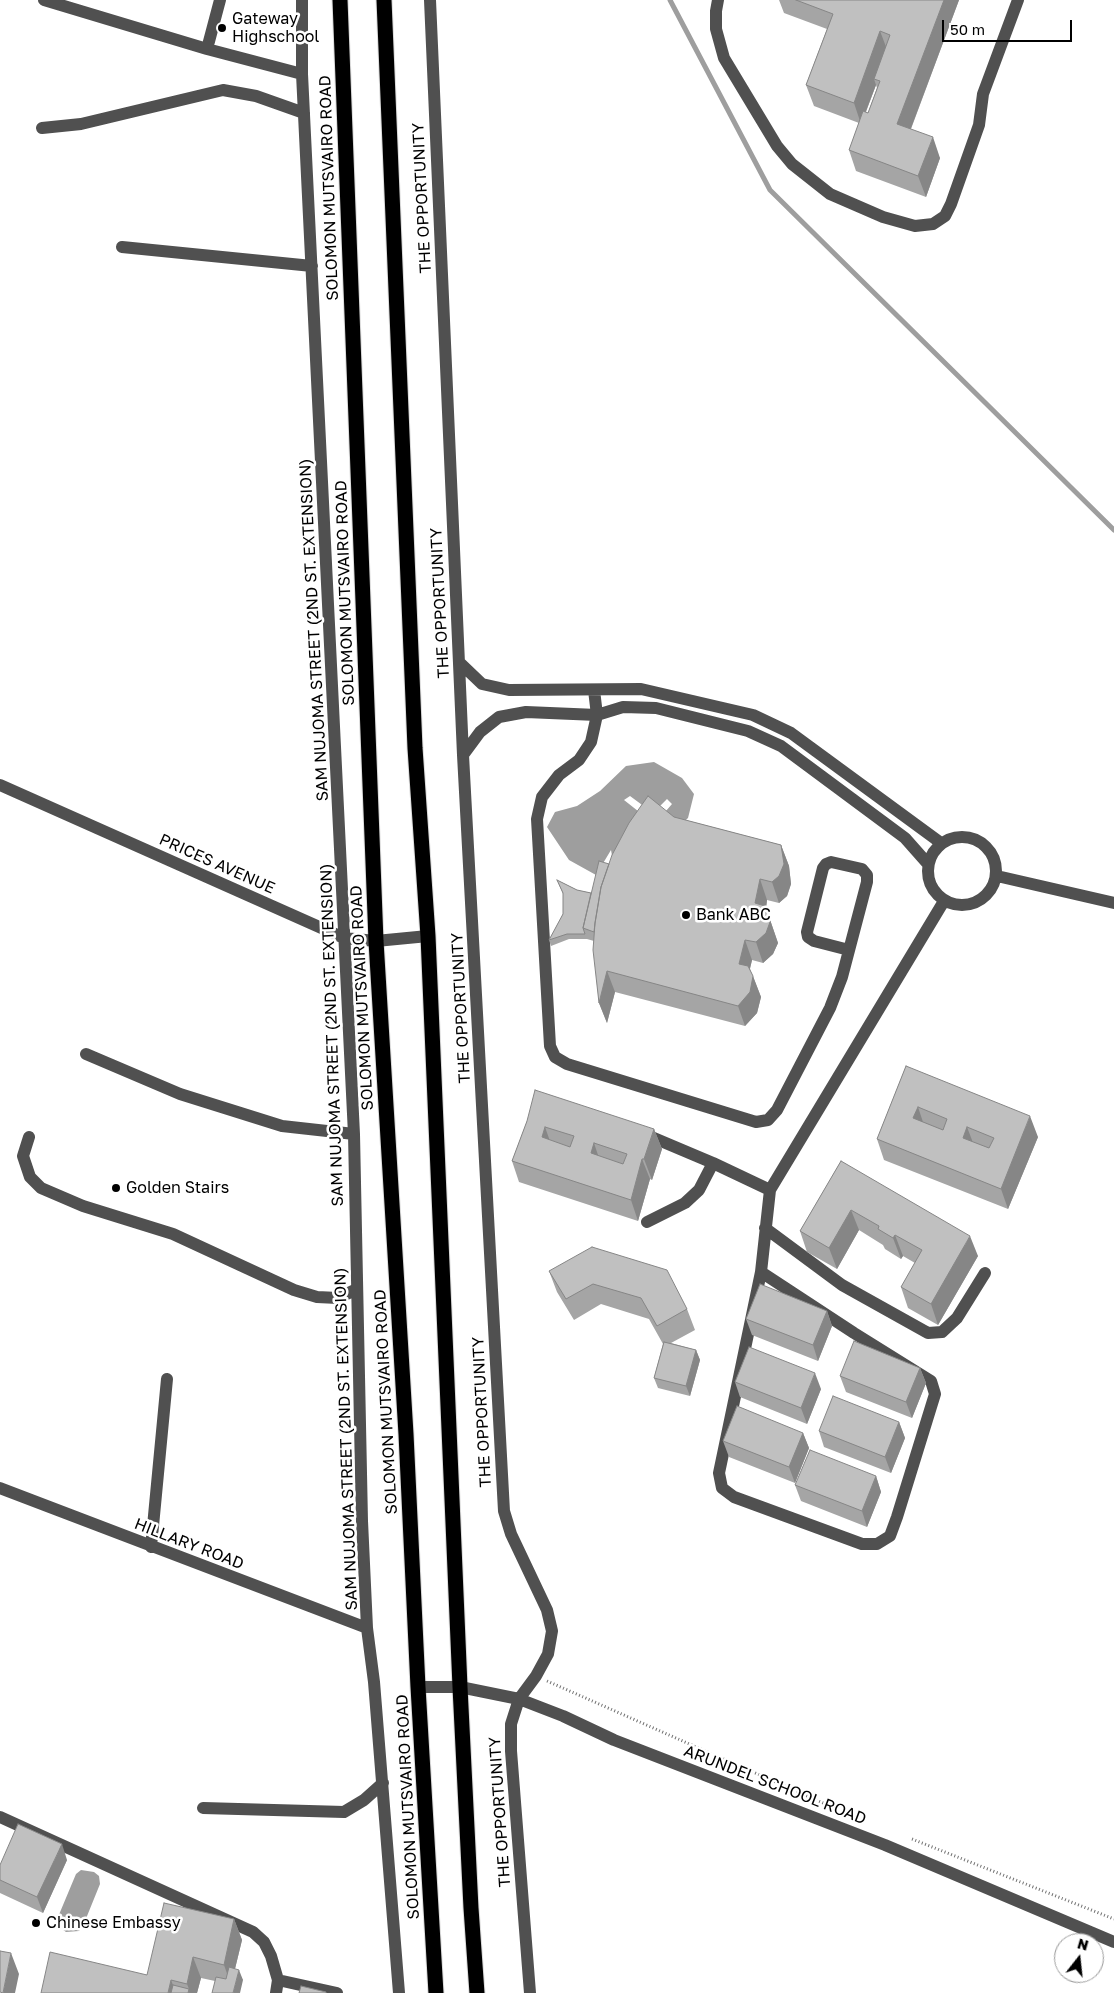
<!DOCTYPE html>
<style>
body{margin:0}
#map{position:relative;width:1114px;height:1993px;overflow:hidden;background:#fff;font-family:"Golos Text",sans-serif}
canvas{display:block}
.north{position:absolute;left:1054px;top:1933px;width:50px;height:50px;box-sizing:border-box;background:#fff;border:1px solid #999;border-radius:50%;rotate:16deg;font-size:14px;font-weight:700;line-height:20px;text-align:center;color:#000}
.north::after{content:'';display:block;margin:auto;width:18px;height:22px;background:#000;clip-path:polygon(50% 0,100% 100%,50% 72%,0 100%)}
.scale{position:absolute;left:942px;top:20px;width:130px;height:22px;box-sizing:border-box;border:2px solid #000;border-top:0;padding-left:6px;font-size:15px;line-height:18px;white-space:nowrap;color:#000;-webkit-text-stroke:4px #fff;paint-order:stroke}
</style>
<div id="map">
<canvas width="1114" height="1993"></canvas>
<div class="north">N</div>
<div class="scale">50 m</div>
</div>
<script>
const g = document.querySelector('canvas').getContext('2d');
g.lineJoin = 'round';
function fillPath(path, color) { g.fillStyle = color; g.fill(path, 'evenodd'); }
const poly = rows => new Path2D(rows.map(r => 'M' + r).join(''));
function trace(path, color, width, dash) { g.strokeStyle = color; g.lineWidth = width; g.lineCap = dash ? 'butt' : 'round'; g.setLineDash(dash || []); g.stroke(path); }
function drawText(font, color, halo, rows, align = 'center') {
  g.font = font + ' "Golos Text",sans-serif'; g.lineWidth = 5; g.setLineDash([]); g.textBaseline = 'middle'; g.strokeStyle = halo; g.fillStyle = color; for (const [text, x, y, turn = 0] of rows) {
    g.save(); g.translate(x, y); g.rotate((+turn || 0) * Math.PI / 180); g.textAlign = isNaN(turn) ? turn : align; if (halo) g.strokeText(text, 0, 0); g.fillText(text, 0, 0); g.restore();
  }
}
fillPath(poly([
 [654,762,682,778,694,794,688,818,675,830,659,819,672,804,667,799,653,813,630,796,624,800,643,815,613,861,611,850,596,875,569,860,547,827,555,812,577,806,600,791,626,766],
 [81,1870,94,1872,99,1876,100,1884,83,1926,79,1931,66,1932,58,1926,58,1917,76,1874]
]), '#9e9e9e');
trace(poly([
 [670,0,770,190,1114,530]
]), '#9e9e9e', 5);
const highway = poly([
 [340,0,376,941,406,1434,418,1687,436,1993],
 [384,0,415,748,428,936,460,1687,471,1908,477,1993]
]);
trace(highway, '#dbdbdb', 17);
trace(poly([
 [547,1681,832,1807],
 [912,1839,1114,1919]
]), '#727272', 3, [1, 2.5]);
trace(poly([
 [44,0,207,49,302,74],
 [302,0,302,74,354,1134,362,1521,367,1628,374,1682,399,1993],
 [430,0,463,755,504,1511,511,1534,547,1610,552,1631,548,1654,536,1676,519,1699,511,1724,511,1751,530,1993],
 [718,0,716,11,716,29,724,58,777,146,792,164,830,194,883,217,915,226,933,224,945,216,951,204,979,125,983,94,1018,0],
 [207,49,220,0],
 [42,128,81,124,223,90,256,96,304,113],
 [122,247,312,266],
 [459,662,482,684,509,690,641,689,753,715,791,733,941,843],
 [594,690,597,715,591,742,579,760,559,775,542,797,537,819,550,1046,555,1057,567,1064,756,1122,768,1120,777,1110,830,1008,842,977,867,882,867,875,862,869,831,862,826,864,823,868,807,932,808,937,814,941,849,950],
 [463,755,480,732,499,717,526,712,597,715,623,707,656,708,748,731,781,746,905,838,928,864],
 [0,785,344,938,376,941,428,936],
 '928 871a34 34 0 1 1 68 0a34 34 0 1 1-68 0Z',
 [997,876,1114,903],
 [86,1054,180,1094,282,1126,354,1134],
 [642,1133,713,1163,770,1190],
 [29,1137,23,1156,30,1177,41,1188,83,1206,173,1234,294,1290,317,1297,338,1298,357,1289],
 [647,1222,685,1203,699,1190,713,1163],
 [765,1228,842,1285,928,1333,942,1332,957,1318,985,1273],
 [761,1272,854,1333,931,1381,935,1394,897,1517,890,1536,877,1544,862,1544,734,1497,722,1488,719,1473,761,1272,770,1190,944,901],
 [0,1488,367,1628],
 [151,1547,167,1379],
 [418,1687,460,1687,519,1699,563,1716,614,1740,885,1845,1114,1942],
 [203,1808,344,1812,364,1800,383,1783],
 [0,1817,253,1932,264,1942,271,1956,278,1980,276,1993],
 [278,1980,337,1993]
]), '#505050', 12);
trace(highway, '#000', 15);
fillPath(poly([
 [779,0,959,0,911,129,940,158,926,197,856,171,849,150,859,123,814,106,806,85,827,29,784,13],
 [876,85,877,88,868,113,866,112],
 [674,817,781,845,789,866,791,884,787,896,779,903,767,900,766,908,778,943,773,954,763,963,752,960,750,969,761,997,757,1013,745,1026,615,992,607,1023,599,1003,594,941,587,939,569,939,551,946,549,940,563,914,563,894,557,880,577,890,591,893,609,864],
 [906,1066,1038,1137,1008,1209,884,1160,877,1139],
 [527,1121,654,1129,662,1149,652,1180,650,1179,638,1221,519,1182,512,1161],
 [841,1161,978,1256,938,1325,908,1308,901,1287,915,1263,903,1256,901,1259,885,1249,883,1245,859,1230,837,1269,807,1252,800,1231],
 [549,1271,687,1309,695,1330,671,1343,696,1350,700,1360,690,1396,658,1388,654,1378,663,1344,649,1319,601,1304,574,1320,557,1292],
 [827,1311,832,1326,818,1361,752,1335,746,1319],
 [920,1368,926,1383,912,1418,846,1392,840,1376],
 [735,1382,821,1389,807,1424,740,1397],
 [899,1422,905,1438,891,1473,824,1447,819,1431],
 [803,1433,809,1448,795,1483,729,1457,723,1441],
 [876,1476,881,1492,867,1527,801,1501,795,1485],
 [67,1860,43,1913,0,1893,0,1865],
 [234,1919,242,1940,235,1969,243,1980,215,1981,201,1978,197,1993,41,1993,147,1975]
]), '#a5a5a5');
fillPath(poly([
 [944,0,959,0,905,144,897,124],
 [880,31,888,52,874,79,876,85,861,124,854,103],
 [933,137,940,158,926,197,918,176],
 [781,845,789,866,791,884,787,896,779,903,772,882],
 [760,879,767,900,766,908,778,943,773,954,763,963,756,942,755,903],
 [745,940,752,960,746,984,739,964],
 [607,971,615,992,607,1023,599,1003],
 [753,976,761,997,757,1013,745,1026,738,1006],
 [918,1107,925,1128,913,1118],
 [1030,1116,1038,1137,1008,1209,1001,1189],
 [545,1127,552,1147,542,1137],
 [967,1127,975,1148,963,1138],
 [654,1129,662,1149,652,1180,644,1159],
 [594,1143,601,1164,591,1153],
 [642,1159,650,1179,638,1221,631,1200],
 [851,1210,859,1230,837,1269,829,1248],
 [895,1235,903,1256,901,1259,893,1238],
 [970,1236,978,1256,938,1325,931,1304],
 [827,1311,832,1326,818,1361,813,1345],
 [696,1350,700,1360,690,1396,686,1386],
 [920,1368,926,1383,912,1418,906,1402],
 [815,1373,821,1389,807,1424,801,1408],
 [899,1422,905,1438,891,1473,885,1457],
 [803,1433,809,1448,795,1483,789,1467],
 [876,1476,881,1492,867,1527,862,1511],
 [62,1844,67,1860,43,1913,37,1897],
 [234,1919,242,1940,231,1985,224,1965],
 [11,1953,19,1974,15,1993,3,1993],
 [193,1957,201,1978,197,1993,188,1993,189,1989,187,1984],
 [239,1970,243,1980,240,1993,233,1993],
 [171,1980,176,1993,168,1993]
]), '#868686');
const building = poly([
 [796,0,944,0,897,124,933,137,918,176,849,150,863,111,868,113,880,81,874,79,890,35,880,31,854,103,806,85,833,14,796,0],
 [648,796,674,817,781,845,784,864,779,876,772,882,760,879,755,903,765,906,770,922,766,933,756,942,745,940,739,964,748,966,753,976,750,992,738,1006,607,971,599,1003,593,950,595,923,601,887,612,855,629,823,648,796],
 [599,861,609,864,601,887,595,923,594,932,583,928,599,861],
 [557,880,577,890,591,893,583,928,585,934,567,934,549,940,563,914,563,893,557,880],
 [906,1066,1030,1116,1001,1189,877,1139,906,1066],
 [918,1107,947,1119,943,1130,913,1118,918,1107],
 [967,1127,994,1138,989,1148,963,1138,967,1127],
 [535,1090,654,1129,644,1159,642,1159,631,1200,512,1161,527,1121,535,1090],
 [545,1127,574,1136,570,1147,542,1137,545,1127],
 [594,1143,627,1154,623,1164,591,1153,594,1143],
 [841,1161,970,1236,931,1304,901,1287,922,1250,895,1235,893,1238,878,1229,879,1226,851,1210,829,1248,800,1231,841,1161],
 [592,1247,667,1270,687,1309,657,1326,641,1298,593,1284,566,1299,549,1271,592,1247],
 [760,1284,827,1311,813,1345,746,1319,760,1284],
 [854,1341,920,1368,906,1402,840,1376,854,1341],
 [664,1342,696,1350,686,1386,654,1378,664,1342],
 [749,1347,815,1373,801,1408,735,1382,749,1347],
 [833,1396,899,1422,885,1457,819,1431,833,1396],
 [737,1406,803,1433,789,1467,723,1441,737,1406],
 [810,1450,876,1476,862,1511,795,1485,810,1450],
 [18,1824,62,1844,37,1897,0,1880,0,1865,18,1824],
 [164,1903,234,1919,224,1965,193,1957,187,1984,171,1980,168,1993,41,1993,50,1952,147,1975,164,1903],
 [0,1951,11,1953,3,1993,0,1992,0,1951],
 [229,1967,239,1970,233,1993,212,1993,216,1977,226,1979,229,1967],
 [173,1985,189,1989,188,1993,171,1993,173,1985],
 [301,1986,326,1992,326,1993,299,1993,301,1986]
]);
fillPath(building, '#c0c0c0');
trace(building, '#868686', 1);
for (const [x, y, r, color] of [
 [222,28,5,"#000"],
 [686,915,5,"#000"],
 [116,1188,5,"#000"],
 [36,1923,5,"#000"]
]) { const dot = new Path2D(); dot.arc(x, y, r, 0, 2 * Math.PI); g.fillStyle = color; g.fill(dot); trace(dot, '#fff', 2); }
drawText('16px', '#000', '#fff', [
 ["Gateway",232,19],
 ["Highschool",232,37],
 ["Bank ABC",696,915],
 ["Golden Stairs",126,1188],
 ["Chinese Embassy",46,1923]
], 'left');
drawText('16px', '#000', '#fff', [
 ["SOLOMON MUTSVAIRO ROAD",329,188,-92],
 ["THE OPPORTUNITY",422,198,-93],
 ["SOLOMON MUTSVAIRO ROAD",345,593,-92],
 ["THE OPPORTUNITY",440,603,-93],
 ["SAM NUJOMA STREET (2ND ST. EXTENSION)",314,630,-93],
 ["PRICES AVENUE",217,864,24],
 ["SOLOMON MUTSVAIRO ROAD",362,998,-93],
 ["THE OPPORTUNITY",461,1008,-93],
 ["SAM NUJOMA STREET (2ND ST. EXTENSION)",332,1035,-92],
 ["SOLOMON MUTSVAIRO ROAD",386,1402,-93],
 ["THE OPPORTUNITY",482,1412,-93],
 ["SAM NUJOMA STREET (2ND ST. EXTENSION)",346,1439,-92],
 ["HILLARY ROAD",189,1544,21],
 ["ARUNDEL SCHOOL ROAD",775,1785,21],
 ["SOLOMON MUTSVAIRO ROAD",408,1807,-93],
 ["THE OPPORTUNITY",500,1812,-94]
]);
</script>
